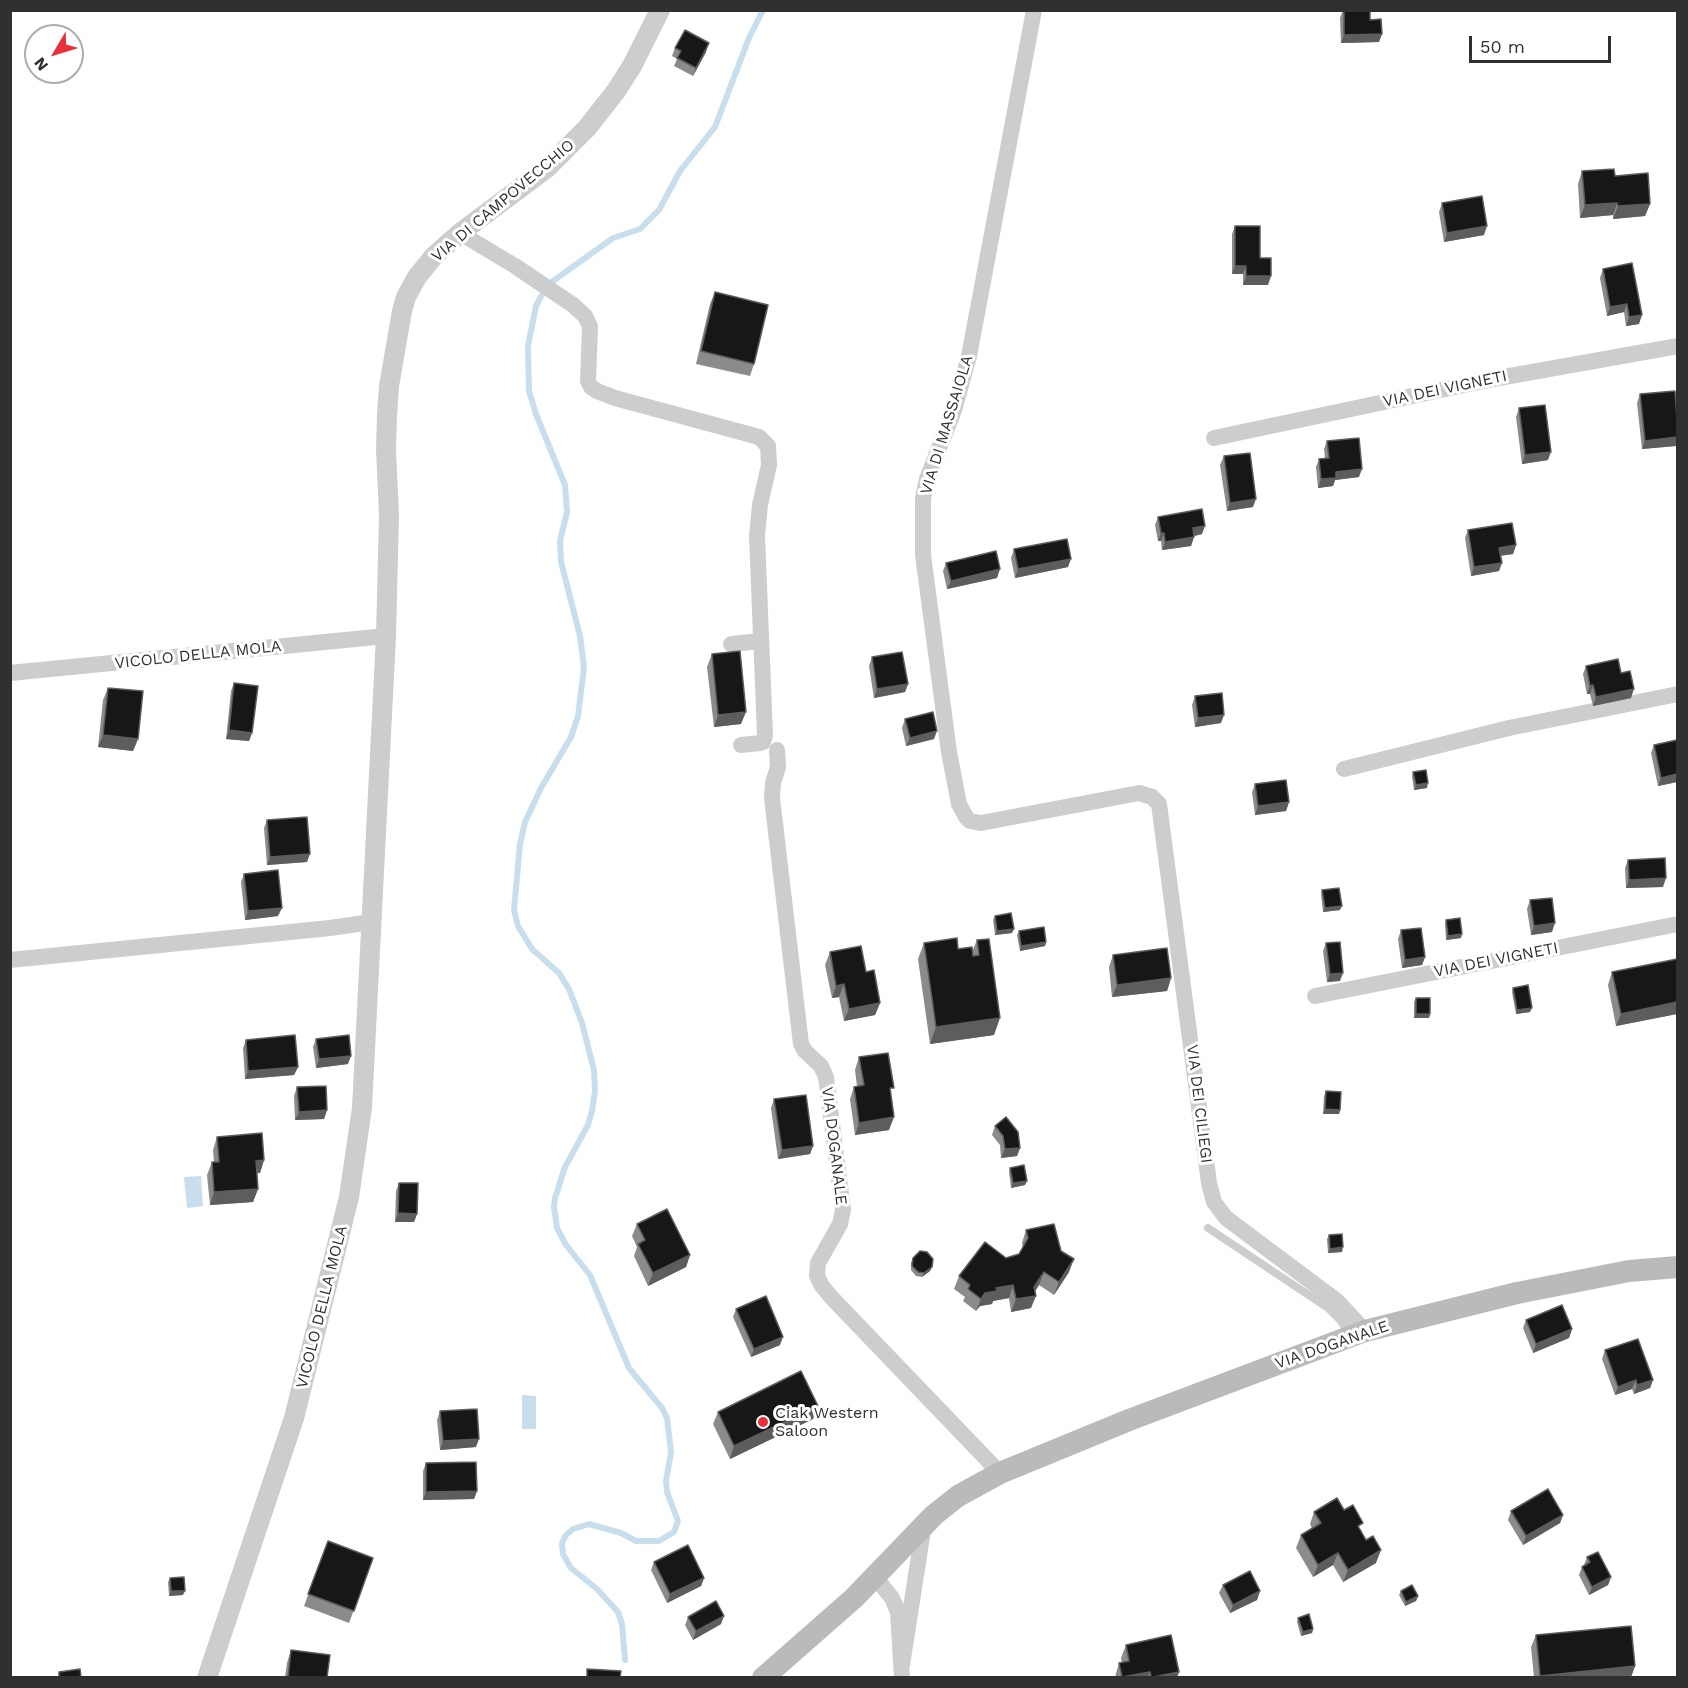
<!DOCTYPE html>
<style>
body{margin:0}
#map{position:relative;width:1688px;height:1688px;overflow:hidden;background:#fff;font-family:"Work Sans",sans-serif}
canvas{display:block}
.frame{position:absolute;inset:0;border:12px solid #303030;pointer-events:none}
.north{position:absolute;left:24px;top:24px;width:60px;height:60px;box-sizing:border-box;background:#fff;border:2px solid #acacac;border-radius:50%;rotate:232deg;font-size:16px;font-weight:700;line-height:24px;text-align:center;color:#303030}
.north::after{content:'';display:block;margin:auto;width:21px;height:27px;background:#e92f38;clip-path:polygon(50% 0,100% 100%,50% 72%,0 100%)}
.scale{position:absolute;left:1469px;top:36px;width:142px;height:27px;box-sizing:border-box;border:3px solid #303030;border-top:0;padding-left:8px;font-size:18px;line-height:21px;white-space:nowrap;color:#303030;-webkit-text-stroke:4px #fff;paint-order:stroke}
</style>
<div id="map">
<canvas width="1688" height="1688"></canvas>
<div class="frame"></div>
<div class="north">N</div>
<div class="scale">50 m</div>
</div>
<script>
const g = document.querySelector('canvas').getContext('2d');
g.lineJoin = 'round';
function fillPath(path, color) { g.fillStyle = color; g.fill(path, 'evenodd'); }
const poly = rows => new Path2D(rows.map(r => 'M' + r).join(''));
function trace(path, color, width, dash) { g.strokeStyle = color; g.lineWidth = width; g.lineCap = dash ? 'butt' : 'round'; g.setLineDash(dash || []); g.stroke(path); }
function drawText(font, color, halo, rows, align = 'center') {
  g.font = font + ' "Work Sans",sans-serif'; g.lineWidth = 6; g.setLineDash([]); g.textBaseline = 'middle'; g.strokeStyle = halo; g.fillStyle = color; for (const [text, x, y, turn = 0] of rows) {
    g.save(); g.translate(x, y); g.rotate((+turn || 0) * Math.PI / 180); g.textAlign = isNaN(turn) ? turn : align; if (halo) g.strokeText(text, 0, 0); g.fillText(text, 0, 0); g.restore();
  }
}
fillPath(poly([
 [201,1176,203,1206,187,1208,184,1177],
 [522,1395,536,1396,536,1429,522,1429]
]), '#c9deed');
trace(poly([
 [625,1660,622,1624,618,1612,597,1589,571,1568,563,1554,562,1543,566,1535,573,1529,589,1524,621,1533,636,1541,659,1541,674,1532,678,1521,667,1492,666,1481,671,1452,667,1418,662,1408,629,1368,590,1275,566,1245,557,1228,554,1207,555,1198,565,1167,588,1125,592,1111,595,1091,594,1070,582,1023,569,989,559,973,532,949,518,926,514,910,520,844,525,822,541,788,571,737,578,716,584,667,580,636,561,562,560,541,567,512,565,485,536,414,529,391,528,346,536,306,544,291,553,281,613,238,640,229,659,210,680,171,715,127,749,38,763,10]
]), '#c9deed', 6);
trace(poly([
 [1208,1228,1328,1308,1341,1321,1350,1335]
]), '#cdcdcd', 8);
trace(poly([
 [1034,10,969,356,954,410,927,479,923,498,923,555,949,752,959,804,966,817,970,821,981,823,1139,793,1152,797,1159,804,1209,1183,1214,1202,1226,1218,1337,1301,1365,1331],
 [460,233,515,266,573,305,585,316,590,326,588,381,591,387,597,391,615,398,759,437,768,446,769,465,760,505,757,536,765,735,763,742,760,743,741,745],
 [1214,438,1493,379,1678,346],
 [731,644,761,641],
 [10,673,386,636],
 [777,750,778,767,773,783,772,798,801,1044,805,1051,821,1066,826,1077,843,1210,840,1224,818,1263,817,1276,822,1286,832,1298,1000,1473],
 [1344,769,1509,728,1678,694],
 [10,960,330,928,372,922],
 [1315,996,1678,924],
 [875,1577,892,1598,898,1612,902,1678],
 [902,1665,924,1524]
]), '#cdcdcd', 16);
trace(poly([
 [207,1678,294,1418,349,1197,362,1108,386,636,389,515,386,450,387,415,389,386,402,311,406,297,417,277,434,256,460,233,547,168,587,128,616,91,632,66,660,10]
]), '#cdcdcd', 20);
trace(poly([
 [763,1678,854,1598,934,1515,958,1496,1000,1473,1129,1420,1365,1331,1517,1293,1629,1271,1678,1267]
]), '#bababa', 22);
fillPath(poly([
 [1343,10,1370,20,1379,42,1341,43,1340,18],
 [675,48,706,52,693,76,674,66,677,59,672,56],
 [1582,171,1650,204,1645,216,1613,219,1613,215,1580,218,1578,184],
 [1442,203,1484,235,1444,242,1439,212],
 [1235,226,1260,258,1268,285,1243,285,1243,274,1232,274,1232,234],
 [1632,263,1639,324,1626,326,1624,312,1607,316,1600,278,1603,269],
 [715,292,754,364,750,376,696,364,710,304],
 [1640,394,1676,446,1642,449,1637,403],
 [1519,408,1548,460,1522,464,1516,417],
 [1327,441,1359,477,1335,480,1333,486,1318,488,1316,467,1319,459,1325,458,1324,449],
 [1224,456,1253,507,1227,511,1220,465],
 [1158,517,1202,534,1194,536,1191,546,1162,550,1161,541,1158,541,1155,525],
 [1468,530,1516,545,1513,554,1501,556,1499,571,1471,576,1465,538],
 [1014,549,1068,567,1015,578,1011,558],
 [946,563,997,578,947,589,943,571],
 [712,654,741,724,714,727,707,667],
 [872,657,908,684,905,692,874,698,869,666],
 [1586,666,1621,673,1631,698,1593,706,1590,694,1587,694,1583,674],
 [234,683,252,733,249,741,226,739,231,691],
 [108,688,138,739,133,751,98,747,103,700],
 [1195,696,1221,723,1195,727,1192,705],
 [905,719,934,739,906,746,902,728],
 [1677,740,1677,782,1658,786,1651,753,1654,745],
 [1413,772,1427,788,1414,790,1412,776],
 [1255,784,1289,802,1286,811,1255,815,1252,792],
 [267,820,307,862,267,865,264,828],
 [1628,860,1663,887,1626,888,1625,868],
 [244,874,278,916,245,920,241,882],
 [1322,890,1340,910,1323,912,1321,894],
 [1530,900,1552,932,1531,935,1527,909],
 [995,916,1012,933,995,935,993,920],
 [1446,920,1461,938,1446,940,1445,924],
 [1401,930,1425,957,1422,965,1402,968,1398,939],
 [1019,931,1046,942,1045,946,1020,951,1017,935],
 [977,940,994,1035,930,1044,918,959,924,943,972,952],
 [1326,943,1340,981,1327,982,1323,951],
 [830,952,866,972,880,1003,875,1015,844,1021,839,997,832,998,825,965],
 [1113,955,1171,978,1167,991,1112,997,1109,967],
 [1677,961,1677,1014,1616,1026,1608,985,1612,972],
 [1513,988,1530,1012,1516,1014,1512,992],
 [1416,998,1430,1014,1429,1018,1414,1018,1414,1002],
 [316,1039,348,1064,316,1068,313,1047],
 [246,1040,298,1067,294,1075,245,1079,243,1048],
 [859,1057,891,1096,889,1130,855,1135,850,1099,854,1087,857,1086,855,1070],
 [297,1087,327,1110,324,1119,295,1120,294,1096],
 [1326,1091,1340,1110,1339,1114,1323,1114,1324,1096],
 [774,1099,813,1146,810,1154,778,1159,771,1108],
 [995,1126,1020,1148,1017,1156,1001,1158,1000,1145,992,1135],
 [217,1137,264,1160,260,1173,257,1173,258,1189,253,1202,210,1205,207,1175,212,1162,214,1162,213,1150],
 [1010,1168,1027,1181,1025,1185,1011,1188,1009,1172],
 [399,1183,417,1214,414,1222,395,1222,396,1191],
 [637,1224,690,1255,686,1267,648,1286,634,1256,637,1247,632,1236],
 [1026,1230,1069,1272,1054,1295,1039,1285,1035,1291,1031,1308,1011,1312,1009,1298,993,1301,992,1304,980,1306,976,1311,963,1301,965,1297,954,1289,959,1276,1006,1258,1019,1254,1023,1248,1022,1243],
 [1329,1235,1342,1252,1328,1253,1327,1239],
 [913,1258,932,1267,930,1271,922,1277,916,1276,911,1270,911,1263],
 [736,1309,780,1345,751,1357,733,1317],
 [1526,1320,1572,1329,1569,1338,1533,1353,1523,1328],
 [1605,1350,1653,1380,1650,1388,1634,1394,1632,1389,1615,1395,1602,1359],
 [440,1411,476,1447,440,1450,437,1420],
 [718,1412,813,1419,730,1459,713,1424],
 [426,1463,477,1491,474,1499,423,1500,423,1471],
 [1344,1510,1361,1530,1376,1563,1343,1582,1333,1565,1313,1577,1296,1548,1301,1535,1312,1528,1310,1524,1314,1512],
 [1511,1511,1563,1515,1560,1523,1523,1545,1508,1520],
 [328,1541,373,1558,349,1623,304,1606],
 [1587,1557,1611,1577,1608,1585,1589,1595,1579,1575,1582,1567,1584,1565],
 [654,1562,704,1578,701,1586,667,1603,651,1570],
 [170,1578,183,1595,169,1596,168,1582],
 [1223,1585,1260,1591,1257,1600,1230,1613,1219,1593],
 [1401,1591,1418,1596,1416,1601,1405,1606,1399,1595],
 [688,1617,721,1624,693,1640,685,1625],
 [1298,1618,1313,1629,1312,1633,1301,1636,1297,1622],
 [1536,1635,1635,1666,1631,1677,1534,1677,1531,1647],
 [1126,1645,1179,1672,1177,1677,1115,1677,1119,1663,1122,1663,1121,1658],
 [291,1650,327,1677,285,1677,287,1663]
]), '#8b8b8b');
fillPath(poly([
 [1382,34,1379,42,1341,43,1344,35],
 [709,43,706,52,693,76,696,68],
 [1617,203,1613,215,1580,218,1585,205],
 [1650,204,1645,216,1613,219,1618,206],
 [1487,226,1484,235,1444,242,1447,233],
 [1235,266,1246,266,1243,274,1232,274],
 [1246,276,1271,276,1268,285,1243,285],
 [1627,304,1624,312,1607,316,1610,307],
 [1642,315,1639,324,1626,326,1629,317],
 [1677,437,1676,446,1642,449,1645,441],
 [1551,452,1548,460,1522,464,1525,455],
 [1362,469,1359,477,1335,480,1333,486,1318,488,1321,479,1336,472],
 [1256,499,1253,507,1227,511,1230,503],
 [1205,526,1202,534,1190,537,1193,528],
 [1161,533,1164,533,1161,541,1158,541],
 [1194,537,1191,546,1162,550,1165,542],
 [1516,545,1513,554,1496,556,1499,548],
 [1071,559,1068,567,1015,578,1018,569],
 [1502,563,1499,571,1471,576,1474,567],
 [1000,569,997,578,947,589,951,581],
 [908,684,905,692,874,698,877,689],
 [1593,685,1590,694,1587,694,1590,686],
 [1634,689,1631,698,1593,706,1596,697],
 [746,712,741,724,714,727,718,715],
 [1224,715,1221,723,1195,727,1198,718],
 [229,730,252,733,249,741,226,739],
 [937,731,934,739,906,746,910,738],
 [103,735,138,739,133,751,98,747],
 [1677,774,1677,782,1658,786,1661,778],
 [1428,783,1427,788,1414,790,1416,785],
 [1289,802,1286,811,1255,815,1258,806],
 [310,854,307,862,267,865,270,857],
 [1666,878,1663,887,1626,888,1629,880],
 [1342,906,1340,910,1323,912,1325,908],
 [282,908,278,916,245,920,248,911],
 [1555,923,1552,932,1531,935,1534,926],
 [1014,929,1012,933,995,935,997,931],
 [1462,934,1461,938,1446,940,1448,936],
 [1046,942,1045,946,1020,951,1021,946],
 [1425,957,1422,965,1402,968,1405,960],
 [1343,973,1340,981,1327,982,1330,974],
 [1171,978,1167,991,1112,997,1117,985],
 [844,984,839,997,832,998,836,986],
 [1677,1002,1677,1014,1616,1026,1621,1014],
 [880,1003,875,1015,844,1021,849,1009],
 [1532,1008,1530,1012,1516,1014,1517,1010],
 [1416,1014,1430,1014,1429,1018,1414,1018],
 [1000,1018,994,1035,930,1044,936,1027],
 [351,1056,348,1064,316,1068,319,1059],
 [298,1067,294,1075,245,1079,248,1071],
 [1325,1109,1340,1110,1339,1114,1323,1114],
 [327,1110,324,1119,295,1120,299,1112],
 [894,1117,889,1130,855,1135,859,1123],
 [813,1146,810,1154,778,1159,782,1150],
 [1020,1148,1017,1156,1001,1158,1005,1149],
 [264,1160,260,1173,251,1174,256,1161],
 [1027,1181,1025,1185,1011,1188,1013,1183],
 [258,1189,253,1202,210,1205,214,1192],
 [398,1213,417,1214,414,1222,395,1222],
 [1343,1247,1342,1252,1328,1253,1330,1249],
 [690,1255,686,1267,648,1286,653,1273],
 [1074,1259,1069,1272,1054,1295,1059,1282],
 [932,1267,930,1271,922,1277,924,1273],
 [1044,1272,1039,1285,1032,1296,1036,1296,1031,1308,1011,1312,1016,1299,1034,1287],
 [1013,1285,1009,1298,993,1301,992,1304,980,1306,976,1311,981,1299,985,1293,996,1288],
 [1572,1329,1569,1338,1533,1353,1536,1344],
 [783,1337,780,1345,751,1357,754,1349],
 [1636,1380,1632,1389,1615,1395,1618,1387],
 [1653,1380,1650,1388,1634,1394,1637,1385],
 [818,1406,813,1419,730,1459,734,1446],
 [479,1439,476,1447,440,1450,443,1441],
 [477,1491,474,1499,423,1500,426,1492],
 [1563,1515,1560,1523,1523,1545,1526,1536],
 [1381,1550,1376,1563,1343,1582,1348,1570],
 [1338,1553,1333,1565,1313,1577,1318,1565],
 [1611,1577,1608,1585,1589,1595,1592,1587],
 [704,1578,701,1586,667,1603,670,1594],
 [171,1591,185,1591,183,1595,169,1596],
 [1260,1591,1257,1600,1230,1613,1233,1605],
 [1418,1596,1416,1601,1405,1606,1406,1602],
 [724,1616,721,1624,693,1640,696,1631],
 [1313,1629,1312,1633,1301,1636,1303,1632],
 [1635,1666,1631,1677,1539,1677,1540,1676],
 [1150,1672,1148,1677,1124,1677],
 [1179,1672,1177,1677,1153,1677]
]), '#5d5d5d');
const building = poly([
 [1344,10,1370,10,1370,20,1381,19,1382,34,1344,35,1344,10],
 [685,30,709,43,696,68,677,58,681,51,675,48,685,30],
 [1614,169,1615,176,1648,173,1650,204,1618,206,1617,203,1585,205,1582,171,1614,169],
 [1482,196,1487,226,1447,233,1442,203,1482,196],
 [1235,226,1260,226,1260,258,1271,258,1271,276,1246,276,1246,266,1235,266,1235,226],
 [1632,263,1642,315,1629,317,1627,304,1610,307,1603,269,1632,263],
 [715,292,768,305,754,364,701,351,715,292],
 [1675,391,1677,418,1677,437,1645,441,1640,394,1675,391],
 [1545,405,1551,452,1525,455,1519,408,1545,405],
 [1359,438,1362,469,1336,472,1336,478,1321,479,1319,459,1329,458,1327,441,1359,438],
 [1250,453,1256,499,1230,503,1224,456,1250,453],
 [1202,509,1205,526,1193,528,1194,537,1165,542,1164,533,1161,533,1158,517,1202,509],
 [1512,523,1516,545,1499,548,1502,563,1474,567,1468,530,1512,523],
 [1067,539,1071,559,1018,569,1014,549,1067,539],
 [996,551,1000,569,951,581,946,563,996,551],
 [740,651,746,712,718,715,712,654,740,651],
 [902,652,908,684,877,689,872,657,902,652],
 [1618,659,1621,673,1630,671,1634,689,1596,697,1593,685,1590,686,1586,666,1618,659],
 [234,683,258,686,252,733,229,730,234,683],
 [108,688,143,691,138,739,103,735,108,688],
 [1222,693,1224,715,1198,718,1195,696,1222,693],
 [933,712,937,731,910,738,905,719,933,712],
 [1677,740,1677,774,1661,778,1654,745,1677,740],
 [1426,770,1428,783,1416,785,1413,772,1426,770],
 [1286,780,1289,802,1258,806,1255,784,1286,780],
 [307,817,310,854,270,857,267,820,307,817],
 [1665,858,1666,878,1629,880,1628,860,1665,858],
 [278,870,282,908,248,911,244,874,278,870],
 [1339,888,1342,906,1325,908,1322,890,1339,888],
 [1552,898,1555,923,1534,926,1530,900,1552,898],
 [1011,913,1014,929,997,931,995,916,1011,913],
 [1460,918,1462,934,1448,936,1446,920,1460,918],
 [1044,927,1046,942,1021,946,1019,931,1044,927],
 [1421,928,1425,957,1405,960,1401,930,1421,928],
 [957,938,958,949,972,947,973,956,979,955,977,940,989,939,1000,1018,936,1027,924,943,957,938],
 [1340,942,1343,973,1330,974,1326,943,1340,942],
 [861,946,866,972,874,970,880,1003,849,1009,844,984,836,986,830,952,861,946],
 [1167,948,1171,978,1117,985,1113,955,1167,948],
 [1677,959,1677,1002,1621,1014,1612,972,1677,959],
 [1528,985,1532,1008,1517,1010,1513,988,1528,985],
 [1416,998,1430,998,1430,1014,1416,1014,1416,998],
 [295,1035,298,1067,248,1071,246,1040,295,1035],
 [349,1035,351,1056,319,1059,316,1039,349,1035],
 [888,1053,894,1088,890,1088,894,1117,859,1123,854,1087,864,1085,859,1057,888,1053],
 [326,1086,327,1110,299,1112,297,1087,326,1086],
 [1326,1091,1341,1092,1340,1110,1325,1109,1326,1091],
 [806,1095,813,1146,782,1150,774,1099,806,1095],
 [1006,1117,1018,1132,1020,1148,1005,1149,1003,1136,995,1126,1006,1117],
 [262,1133,264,1160,256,1161,258,1189,214,1192,212,1162,219,1162,217,1137,262,1133],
 [1024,1165,1027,1181,1013,1183,1010,1168,1024,1165],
 [399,1183,418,1183,417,1214,398,1213,399,1183],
 [667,1209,690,1255,653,1273,638,1244,645,1240,637,1224,667,1209],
 [1054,1224,1061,1251,1074,1259,1059,1282,1044,1272,1034,1287,1036,1296,1016,1299,1013,1285,996,1288,997,1291,985,1293,981,1299,968,1289,970,1285,959,1276,985,1242,1006,1258,1019,1254,1028,1238,1026,1230,1054,1224],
 [1342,1234,1343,1247,1330,1249,1329,1235,1342,1234],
 [920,1251,927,1252,933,1259,932,1267,924,1273,918,1272,912,1266,913,1258,920,1251],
 [766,1296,783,1337,754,1349,736,1309,766,1296],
 [1562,1305,1572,1329,1536,1344,1526,1320,1562,1305],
 [1638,1339,1653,1380,1637,1385,1636,1380,1618,1387,1605,1350,1638,1339],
 [801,1371,818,1406,734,1446,718,1412,801,1371],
 [477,1409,479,1439,443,1441,440,1411,477,1409],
 [476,1462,477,1491,426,1492,426,1463,476,1462],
 [1548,1489,1563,1515,1526,1536,1511,1511,1548,1489],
 [1337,1498,1344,1510,1353,1505,1363,1523,1358,1526,1366,1540,1373,1536,1381,1550,1348,1570,1338,1553,1318,1565,1301,1535,1321,1523,1314,1512,1337,1498],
 [328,1541,373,1558,354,1611,308,1594,328,1541],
 [688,1545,704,1578,670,1594,654,1562,688,1545],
 [1598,1552,1611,1577,1592,1587,1582,1567,1590,1562,1587,1557,1598,1552],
 [1250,1571,1260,1591,1233,1605,1223,1585,1250,1571],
 [184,1577,185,1591,171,1591,170,1578,184,1577],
 [1412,1585,1418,1596,1406,1602,1401,1591,1412,1585],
 [716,1601,724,1616,696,1631,688,1617,716,1601],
 [1309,1614,1313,1629,1303,1632,1298,1618,1309,1614],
 [1631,1626,1635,1666,1540,1676,1536,1635,1631,1626],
 [1171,1635,1179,1672,1153,1677,1151,1677,1150,1672,1122,1677,1119,1663,1129,1661,1126,1645,1171,1635],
 [291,1650,330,1655,327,1677,288,1677,291,1650],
 [80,1669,81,1677,59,1677,59,1672,80,1669],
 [587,1669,621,1671,620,1677,587,1677,587,1669]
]);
fillPath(building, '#171717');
trace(building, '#5d5d5d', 1.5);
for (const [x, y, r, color] of [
 [763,1422,6,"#e92f38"]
]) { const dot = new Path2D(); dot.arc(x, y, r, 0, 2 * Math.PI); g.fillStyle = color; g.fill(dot); trace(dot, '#fff', 2); }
drawText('16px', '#303030', '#fff', [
 ["VIA DI CAMPOVECCHIO",503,201,-40],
 ["VIA DEI VIGNETI",1445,389,-12],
 ["VIA DI MASSAIOLA",947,425,-73],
 ["VICOLO DELLA MOLA",198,655,-6],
 ["VIA DEI VIGNETI",1496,960,-11],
 ["VIA DEI CILIEGI",1199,1104,83],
 ["VIA DOGANALE",834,1146,83],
 ["VICOLO DELLA MOLA",322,1307,-76],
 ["VIA DOGANALE",1332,1345,-19]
]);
drawText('16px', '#303030', '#fff', [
 ["Ciak Western",775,1413],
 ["Saloon",775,1431]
], 'left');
</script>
